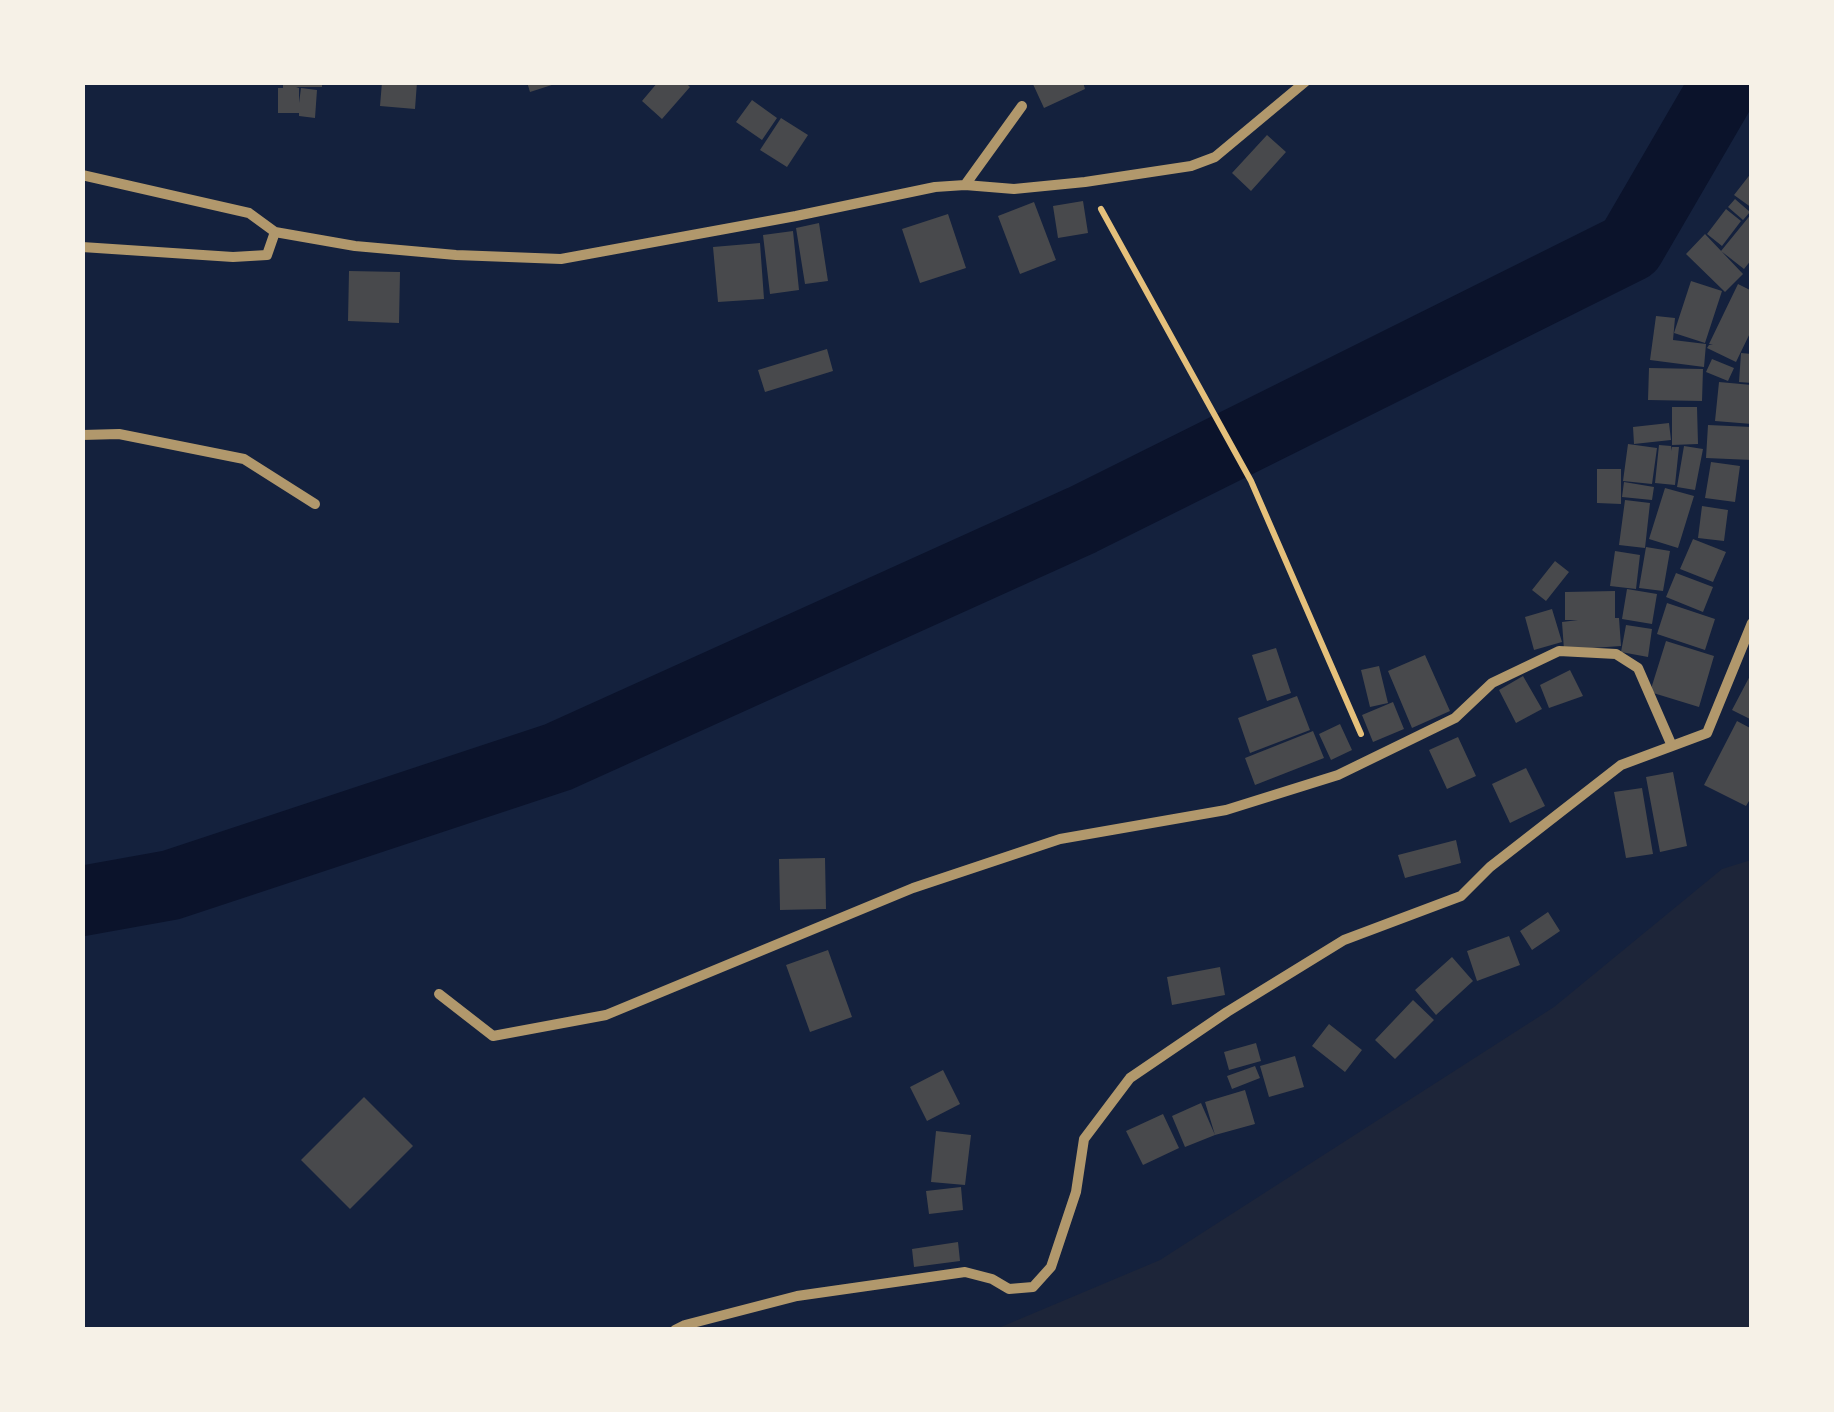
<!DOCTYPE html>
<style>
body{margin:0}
#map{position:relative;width:1834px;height:1412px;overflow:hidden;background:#14213d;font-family:"Golos Text",sans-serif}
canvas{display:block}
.frame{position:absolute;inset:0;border:85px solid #f6f1e7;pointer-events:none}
</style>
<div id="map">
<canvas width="1834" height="1412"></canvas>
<div class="frame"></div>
</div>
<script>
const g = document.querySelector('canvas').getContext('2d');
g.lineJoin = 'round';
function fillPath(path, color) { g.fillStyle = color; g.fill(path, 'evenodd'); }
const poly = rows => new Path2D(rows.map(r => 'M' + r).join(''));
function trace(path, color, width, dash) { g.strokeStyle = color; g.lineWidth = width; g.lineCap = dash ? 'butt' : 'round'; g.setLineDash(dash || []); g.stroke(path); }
fillPath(poly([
 [1751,860,1751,1329,996,1329,1160,1260,1554,1007,1722,869]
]), '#1d2539');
trace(poly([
 [82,901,171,885,558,757,1082,520,1630,247,1726,82]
]), '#0b132b', 70);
fillPath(poly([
 [283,82,322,82,322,87,296,87,299,88,299,103,301,88,317,90,315,118,299,116,299,113,278,113,278,88,283,88],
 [382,82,417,82,415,109,380,106],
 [527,82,557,82,558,83,530,92],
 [658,82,685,82,690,87,662,119,642,101],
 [1032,82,1083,82,1085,89,1044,108],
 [752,100,777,118,762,140,736,122],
 [781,118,808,135,787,167,760,150],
 [1267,135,1286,152,1251,191,1232,173],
 [1752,172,1752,208,1734,195],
 [1735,199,1750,212,1743,220,1728,207],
 [1083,201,1088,233,1058,238,1053,206],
 [1034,202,1056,260,1020,274,998,216],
 [1726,209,1741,221,1722,246,1707,234],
 [1752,213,1752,259,1744,269,1721,251],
 [948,214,966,268,920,283,902,229],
 [819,223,828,281,805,284,796,228],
 [793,231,799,290,770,294,763,235],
 [1705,234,1743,274,1725,292,1686,254],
 [760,243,764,299,718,302,713,247],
 [349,271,400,272,399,323,348,321],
 [1691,281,1722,291,1705,343,1674,333],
 [1738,284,1752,291,1752,329,1736,362,1707,348,1709,345,1713,345,1709,344],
 [1656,316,1675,318,1673,340,1706,344,1704,367,1650,360],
 [827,349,833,371,765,392,758,370],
 [1741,353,1752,354,1752,383,1739,382],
 [1712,359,1734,368,1728,381,1706,372],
 [1649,368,1703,369,1702,401,1648,400],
 [1719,382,1752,385,1752,424,1715,421],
 [1672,407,1697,407,1698,444,1672,445],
 [1669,423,1671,440,1634,444,1633,427],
 [1708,425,1752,427,1752,460,1706,458],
 [1628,444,1657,448,1652,484,1623,481],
 [1659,445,1671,446,1672,451,1672,447,1679,447,1675,485,1655,483],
 [1684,446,1703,449,1695,490,1677,487],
 [1711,462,1740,466,1735,502,1705,498],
 [1597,469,1621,469,1621,504,1597,503],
 [1624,482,1654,487,1652,500,1622,497],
 [1665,488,1694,496,1678,548,1649,539],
 [1625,500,1650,503,1645,548,1619,545],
 [1702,506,1728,510,1724,541,1698,538],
 [1693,539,1726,552,1713,582,1680,569],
 [1646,547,1670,551,1663,591,1639,588],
 [1615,551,1640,555,1636,589,1610,586],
 [1555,561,1569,572,1546,601,1532,590],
 [1676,573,1713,587,1703,612,1666,597],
 [1627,589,1657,594,1652,624,1622,619],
 [1615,591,1615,618,1619,618,1621,646,1564,650,1562,622,1578,620,1565,620,1565,592],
 [1667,603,1715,619,1705,650,1657,634],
 [1552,609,1562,642,1534,650,1525,617],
 [1626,625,1652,629,1648,657,1621,652],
 [1666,641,1714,656,1699,707,1650,692],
 [1276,648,1291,693,1267,701,1252,655],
 [1425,655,1450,711,1412,728,1388,671],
 [1379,666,1388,703,1370,707,1361,670],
 [1570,670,1583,696,1549,708,1540,685],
 [1752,672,1752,720,1732,710],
 [1523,676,1542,709,1516,723,1499,690],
 [1297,696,1310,730,1250,753,1238,718],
 [1393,702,1404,729,1373,742,1362,715],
 [1737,721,1752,729,1752,796,1746,806,1704,785],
 [1340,724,1352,750,1331,760,1319,734],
 [1313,731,1324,758,1255,785,1245,758],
 [1458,737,1476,776,1447,789,1429,750],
 [1526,768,1545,806,1510,823,1492,784],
 [1673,772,1687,846,1660,852,1646,777],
 [1642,788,1653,854,1626,858,1614,792],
 [1456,840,1461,863,1405,878,1398,855],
 [825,858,826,909,780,910,779,859],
 [1548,912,1560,931,1532,950,1520,931],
 [1509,936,1520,965,1477,981,1467,951],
 [828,950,852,1017,810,1032,786,965],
 [1452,957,1473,981,1436,1015,1415,990],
 [1220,967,1225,995,1172,1005,1167,977],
 [1413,1000,1434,1020,1395,1059,1375,1040],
 [1329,1024,1362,1050,1345,1072,1312,1046],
 [1256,1043,1261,1061,1229,1070,1224,1052],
 [1295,1056,1304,1087,1269,1097,1260,1066],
 [1255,1066,1260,1078,1232,1089,1227,1076],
 [943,1070,960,1104,927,1121,910,1087],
 [1245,1090,1255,1124,1215,1135,1185,1147,1172,1116,1201,1103,1215,1135,1205,1102],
 [364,1097,413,1146,350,1209,301,1160],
 [1163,1114,1179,1148,1143,1165,1126,1131],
 [936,1131,971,1135,965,1185,931,1182],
 [961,1187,963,1210,929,1214,926,1191],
 [958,1242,960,1261,914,1267,912,1249]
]), '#48494c');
trace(poly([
 [1101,209,1251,481,1361,734]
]), '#e5c07b', 6);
trace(poly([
 [82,175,249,213,275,232,267,255,233,257,82,247],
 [965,185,1014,189,1085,182,1191,166,1215,157,1305,82],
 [275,232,355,246,456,255,561,259,796,216,935,187,965,185,1022,106],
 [82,435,119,434,244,459,315,504],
 [439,994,493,1036,606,1015,913,888,1060,839,1226,810,1338,775,1455,718,1492,683,1559,651,1616,654,1638,668,1672,746],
 [675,1330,685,1325,797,1296,965,1272,992,1279,1009,1289,1033,1287,1051,1267,1076,1192,1084,1139,1130,1078,1227,1012,1344,940,1461,896,1490,867,1621,765,1707,733,1752,623]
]), '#b1986c', 10);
</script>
